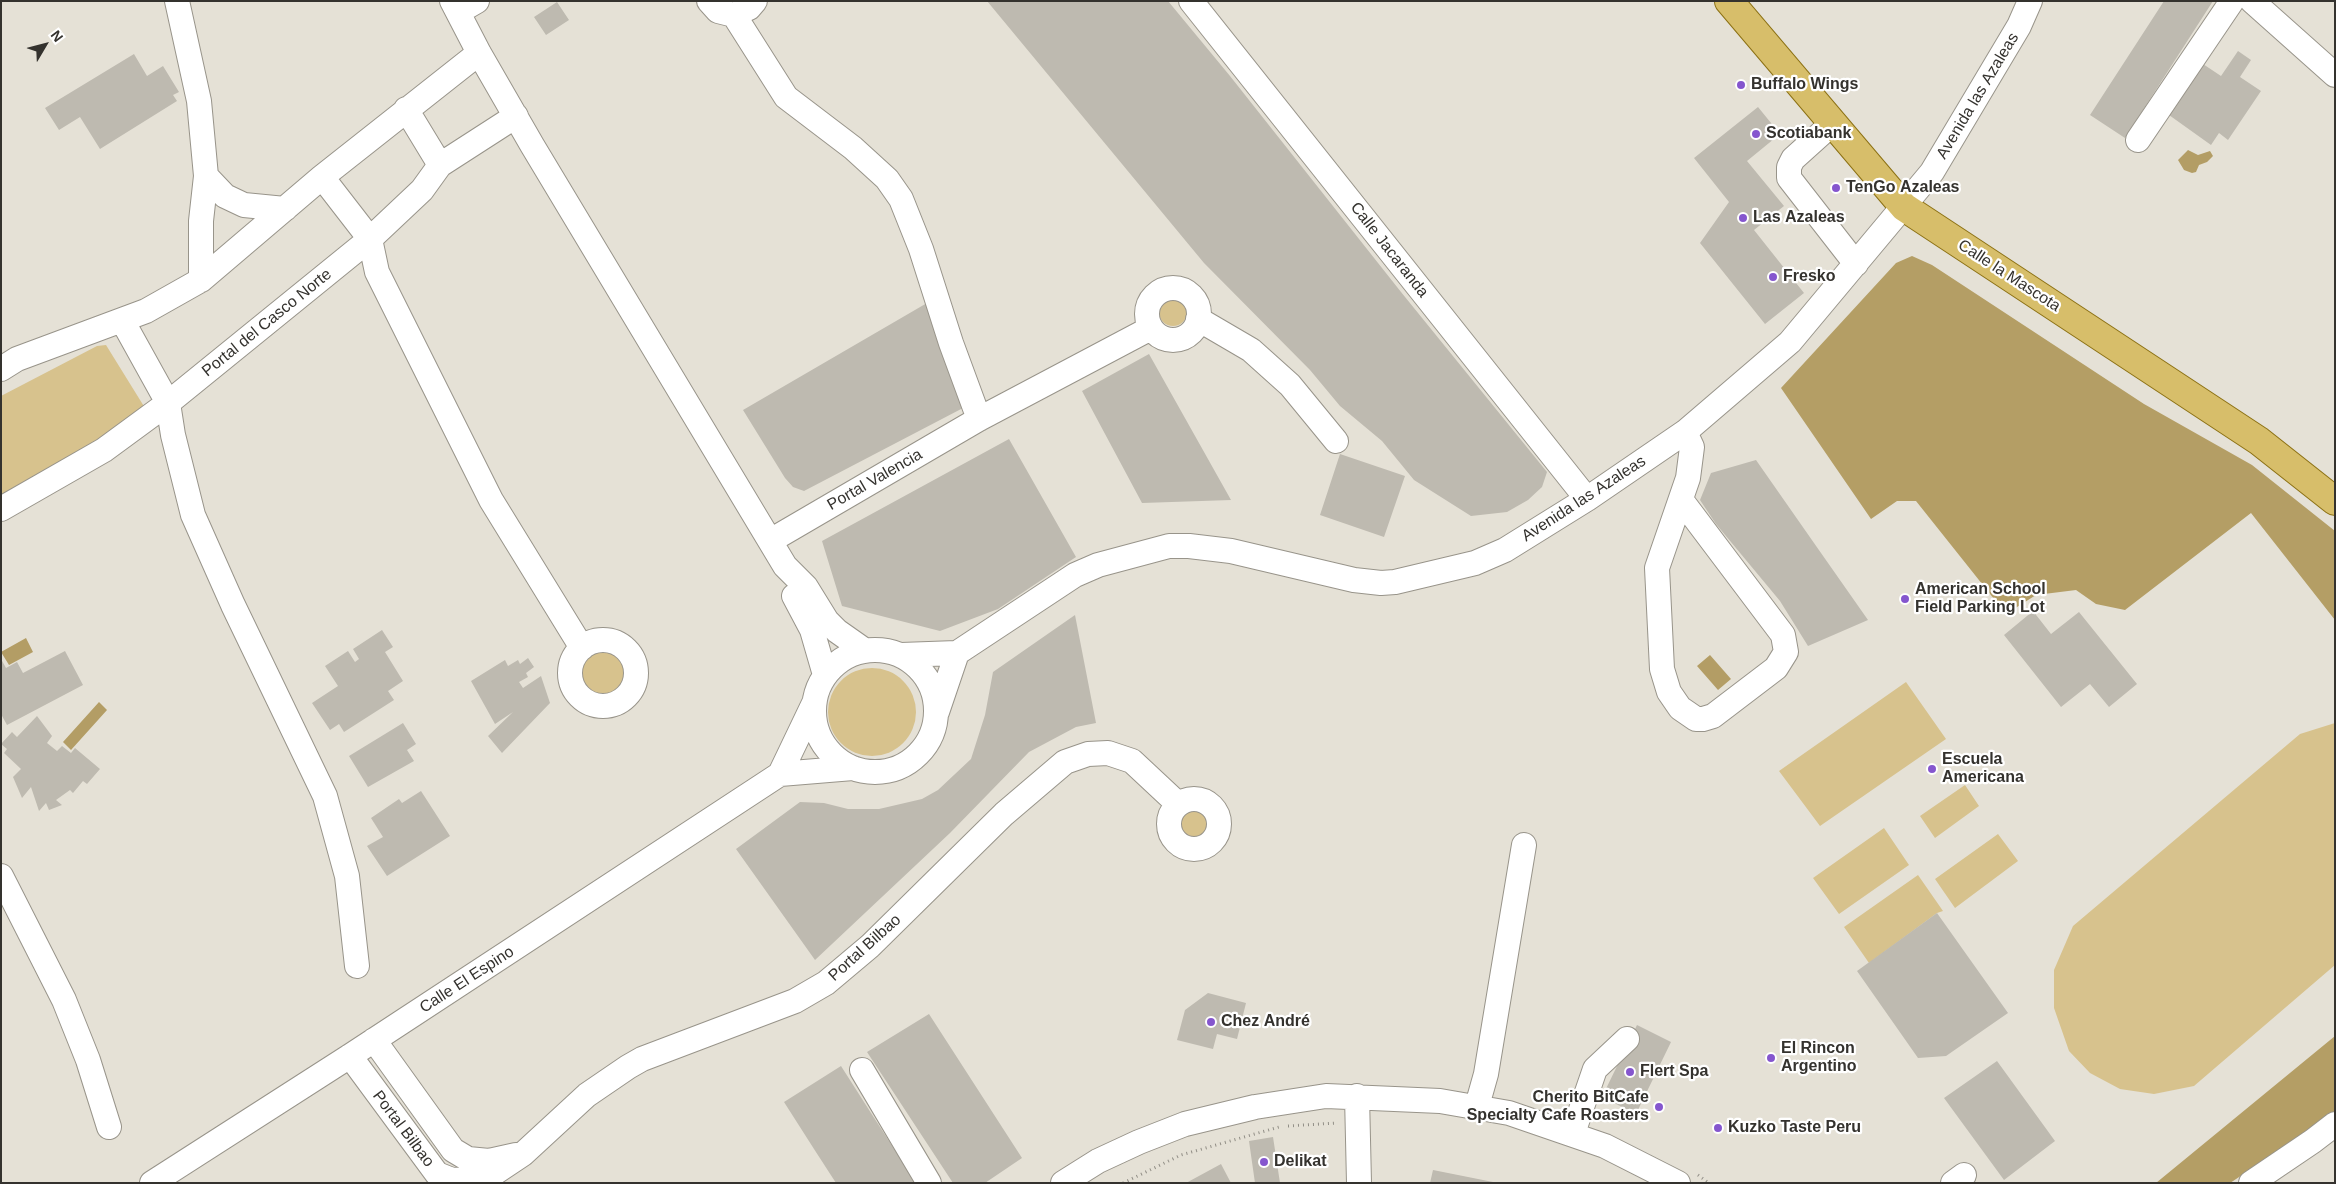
<!DOCTYPE html>
<meta charset="utf-8">
<style>
body{margin:0}
#map{position:relative;width:2336px;height:1184px;overflow:hidden;background:#e5e1d6;font-family:Helvetica,sans-serif}
canvas{display:block}
.frame{position:absolute;inset:0;border:2px solid #34322e;pointer-events:none}
.north{position:absolute;left:20px;top:20px;width:50px;height:50px;-webkit-text-stroke:4px #fff;paint-order:stroke;rotate:53deg;font-size:14px;font-weight:700;line-height:20px;text-align:center;color:#34322e}
.north::after{content:'';display:block;margin:auto;width:18px;height:22px;background:#34322e;clip-path:polygon(50% 0,100% 100%,50% 72%,0 100%)}
</style>
<div id="map">
<canvas width="2336" height="1184"></canvas>
<div class="frame"></div>
<div class="north">N</div>
</div>
<script>
const g = document.querySelector('canvas').getContext('2d');
g.lineJoin = 'round';
function fillPath(path, color) { g.fillStyle = color; g.fill(path, 'evenodd'); }
const poly = rows => new Path2D(rows.map(r => 'M' + r).join(''));
function trace(path, color, width, dash) { g.strokeStyle = color; g.lineWidth = width; g.lineCap = dash ? 'butt' : 'round'; g.setLineDash(dash || []); g.stroke(path); }
function drawText(font, color, halo, rows, align = 'center') {
  g.font = font + ' Helvetica,sans-serif'; g.lineWidth = 4.5; g.setLineDash([]); g.textBaseline = 'middle'; g.strokeStyle = halo; g.fillStyle = color; for (const [text, x, y, turn = 0] of rows) {
    g.save(); g.translate(x, y); g.rotate((+turn || 0) * Math.PI / 180); g.textAlign = isNaN(turn) ? turn : align; if (halo) g.strokeText(text, 0, 0); g.fillText(text, 0, 0); g.restore();
  }
}
fillPath(poly([
 '1159 312a14 14 0 1 1 28 0a14 14 0 1 1-28 0Z',
 [106,345,145,408,83,453,1,498,1,396,97,346],
 '580 674a24 24 0 1 1 48 0a24 24 0 1 1-48 0Z',
 '828 712a44 44 0 1 1 88 0a44 44 0 1 1-88 0Z',
 [1906,682,1946,739,1820,826,1779,771],
 [2335,723,2335,965,2194,1086,2154,1094,2120,1089,2090,1073,2069,1051,2054,1008,2054,970,2073,926,2300,734],
 [1965,785,1979,806,1935,838,1920,816],
 '1178 823a17 17 0 1 1 34 0a17 17 0 1 1-34 0Z',
 [1884,828,1909,865,1839,914,1813,878],
 [1998,834,2018,861,1955,908,1935,879],
 [1918,875,1943,911,1937,913,1869,963,1844,927]
]), '#d7c28d');
fillPath(poly([
 [1912,256,1932,265,2144,404,2252,465,2335,531,2335,620,2251,513,2125,610,2096,604,2076,590,2036,595,2006,614,1916,501,1897,501,1871,519,1781,388,1896,263],
 [2335,1036,2335,1111,2324,1121,2230,1183,2156,1183]
]), '#b49e65');
fillPath(poly([
 [2188,150,2198,155,2210,151,2213,156,2207,162,2199,165,2196,172,2192,173,2184,170,2178,160],
 [26,638,33,652,9,665,1,652],
 [1710,655,1731,679,1718,690,1697,666],
 [99,702,107,710,71,750,63,742]
]), '#b39d65');
fillPath(poly([
 [987,1,1168,1,1230,76,1401,292,1547,472,1542,487,1528,500,1507,512,1471,516,1414,480,1382,441,1340,406,1310,370,1204,263],
 [2164,1,2213,1,2125,138,2090,115],
 [557,2,569,20,546,35,534,17],
 [2238,51,2251,60,2240,77,2261,91,2228,140,2219,133,2211,145,2169,115,2203,64,2221,76],
 [134,54,147,76,163,66,179,92,173,95,177,101,100,149,80,117,59,130,45,108],
 [1758,107,1780,134,1747,161,1784,206,1754,230,1804,293,1765,324,1700,243,1729,202,1694,158],
 [927,303,963,408,804,491,793,487,785,478,743,410],
 [1149,354,1231,500,1142,503,1082,391],
 [1009,439,1076,557,998,609,940,631,842,606,822,541],
 [1340,454,1405,476,1384,537,1320,515],
 [1756,460,1814,543,1868,620,1808,646,1780,601,1716,524,1700,500,1711,473],
 [2033,611,2051,634,2079,612,2137,684,2109,707,2090,684,2061,707,2004,635],
 [1075,615,1096,723,1076,727,1029,752,950,833,815,960,736,849,800,802,824,803,848,809,879,809,922,799,938,790,971,759,985,715,993,672],
 [382,630,393,647,385,652,403,681,388,691,394,700,344,732,339,724,330,730,312,703,338,686,325,666,348,651,355,662,359,659,353,649],
 [65,651,83,685,7,725,1,714,1,659,6,668,17,662,23,673],
 [528,658,534,667,526,673,528,677,519,682,523,688,541,676,550,703,502,753,488,736,513,712,495,724,471,681,505,660,508,666,518,660,520,664],
 [37,716,52,736,47,743,57,751,62,746,71,753,75,748,100,769,87,784,83,781,73,793,70,790,56,800,62,805,49,810,46,803,39,811,31,787,22,798,13,777,21,769,4,753,7,749,1,744,12,732,17,737],
 [403,723,416,744,407,750,414,761,368,787,349,756],
 [421,791,450,836,387,876,367,846,383,837,371,818,399,799,402,803],
 [1937,913,2008,1013,1946,1056,1918,1058,1857,971],
 [1208,993,1246,1003,1237,1039,1217,1034,1213,1049,1177,1040,1185,1010],
 [929,1014,1022,1158,985,1183,953,1183,867,1052],
 [1637,1025,1671,1042,1636,1114,1602,1097],
 [1997,1061,2055,1141,2004,1180,1944,1098],
 [841,1066,871,1113,916,1183,836,1183,814,1149,784,1102],
 [1273,1137,1280,1183,1255,1183,1249,1141],
 [1221,1164,1231,1183,1186,1183],
 [1433,1170,1493,1182,1493,1183,1430,1183]
]), '#bebab0');
const minor = poly([
 [177,1,199,101,206,176,201,221,201,280],
 [452,1,479,53,532,145,785,566,806,587,827,621,837,631,864,650],
 [709,1,718,11,734,15,749,8,755,1],
 [1191,1,1587,499],
 [2252,1,2335,75],
 [458,12,477,1],
 [734,15,786,97,853,148,887,179,901,199,921,249,951,343,979,419],
 [406,109,440,165],
 [1833,123,1793,159,1789,167,1789,178,1856,264],
 [2138,140,2232,1],
 [206,176,225,196,244,205,285,209],
 [322,177,370,239,377,272,491,500,582,648],
 '1147 314a26 26 0 1 1 52 0a26 26 0 1 1-52 0Z',
 [1198,319,1251,350,1290,385,1336,441],
 [122,320,168,403,173,435,193,515,233,605,325,796,347,876,357,966],
 [1,369,17,359,146,311,201,280,322,177,479,53],
 [1682,501,1783,635,1786,652,1776,668,1713,716,1703,719,1696,719,1680,708,1669,692,1662,669,1657,568,1688,478,1692,447,1685,432],
 [1,509,104,450,168,403,370,239,422,190,440,165,516,116],
 [770,541,979,419,1151,328],
 [794,596,812,630,825,675],
 '570 673a33 33 0 1 1 66 0a33 33 0 1 1-66 0Z',
 '814 711a61 61 0 1 1 122 0a61 61 0 1 1-122 0Z',
 [901,655,957,653,1075,575,1098,565,1169,546,1189,546,1231,551,1354,580,1381,583,1395,582,1475,563,1505,550,1587,499,1685,432,1790,342,1932,172,2019,26,2030,1],
 [937,712,957,653],
 [780,774,814,703],
 '1169 824a25 25 0 1 1 50 0a25 25 0 1 1-50 0Z',
 [1,876,64,1000,88,1060,109,1127],
 [374,1040,453,1150,468,1159,489,1161,516,1155],
 [350,1056,437,1174,452,1180,487,1178,523,1154,587,1095,628,1067,642,1059,795,1001,826,983,870,946,1004,814,1065,762,1088,754,1108,753,1132,761,1178,804],
 [862,1070,929,1183],
 [1357,1096,1359,1183],
 [1477,1106,1486,1074,1524,845],
 [1573,1133,1595,1069,1627,1039],
 [152,1183,350,1056,780,774,853,768],
 [1063,1183,1098,1161,1139,1142,1185,1124,1255,1107,1326,1096,1440,1101,1509,1113,1605,1146,1678,1183],
 [1953,1183,1964,1175],
 [2251,1183,2313,1141,2335,1124]
]);
const major = poly([
 [1729,1,1904,207,2259,441,2335,501]
]);
trace(minor, '#98948a', 26);
trace(major, '#8c7114', 30);
trace(poly([
 [1288,1126,1336,1123],
 [1698,1175,1709,1183],
 [1123,1183,1181,1155,1279,1127]
]), '#918e86', 3, [1, 4]);
trace(minor, '#fff', 24);
trace(major, '#d7be6a', 28);
for (const [x, y, r, color] of [
 [1741,85,5,"#8556ce"],
 [1756,134,5,"#8556ce"],
 [1836,188,5,"#8556ce"],
 [1743,218,5,"#8556ce"],
 [1773,277,5,"#8556ce"],
 [1905,599,5,"#8556ce"],
 [1932,769,5,"#8556ce"],
 [1211,1022,5,"#8556ce"],
 [1771,1058,5,"#8556ce"],
 [1630,1072,5,"#8556ce"],
 [1659,1107,5,"#8556ce"],
 [1718,1128,5,"#8556ce"],
 [1264,1162,5,"#8556ce"]
]) { const dot = new Path2D(); dot.arc(x, y, r, 0, 2 * Math.PI); g.fillStyle = color; g.fill(dot); trace(dot, '#fff', 2); }
drawText('bold 16px', '#34322e', '#fff', [
 ["Buffalo Wings",1751,85],
 ["Scotiabank",1766,134],
 ["TenGo Azaleas",1846,188],
 ["Las Azaleas",1753,218],
 ["Fresko",1783,277],
 ["American School",1915,590],
 ["Field Parking Lot",1915,608],
 ["Escuela",1942,760],
 ["Americana",1942,778],
 ["Chez André",1221,1022],
 ["El Rincon",1781,1049],
 ["Argentino",1781,1067],
 ["Flert Spa",1640,1072],
 ["Cherito BitCafe",1649,1098,"right"],
 ["Specialty Cafe Roasters",1649,1116,"right"],
 ["Kuzko Taste Peru",1728,1128],
 ["Delikat",1274,1162]
], 'left');
drawText('16px', '#34322e', '#fff', [
 ["Avenida las Azaleas",1978,96,-59],
 ["Calle Jacaranda",1389,250,52],
 ["Calle la Mascota",2009,276,33],
 ["Portal del Casco Norte",267,323,-39],
 ["Portal Valencia",875,480,-30],
 ["Avenida las Azaleas",1584,499,-33],
 ["Portal Bilbao",865,948,-42],
 ["Calle El Espino",467,980,-33],
 ["Portal Bilbao",403,1129,53]
]);
</script>
